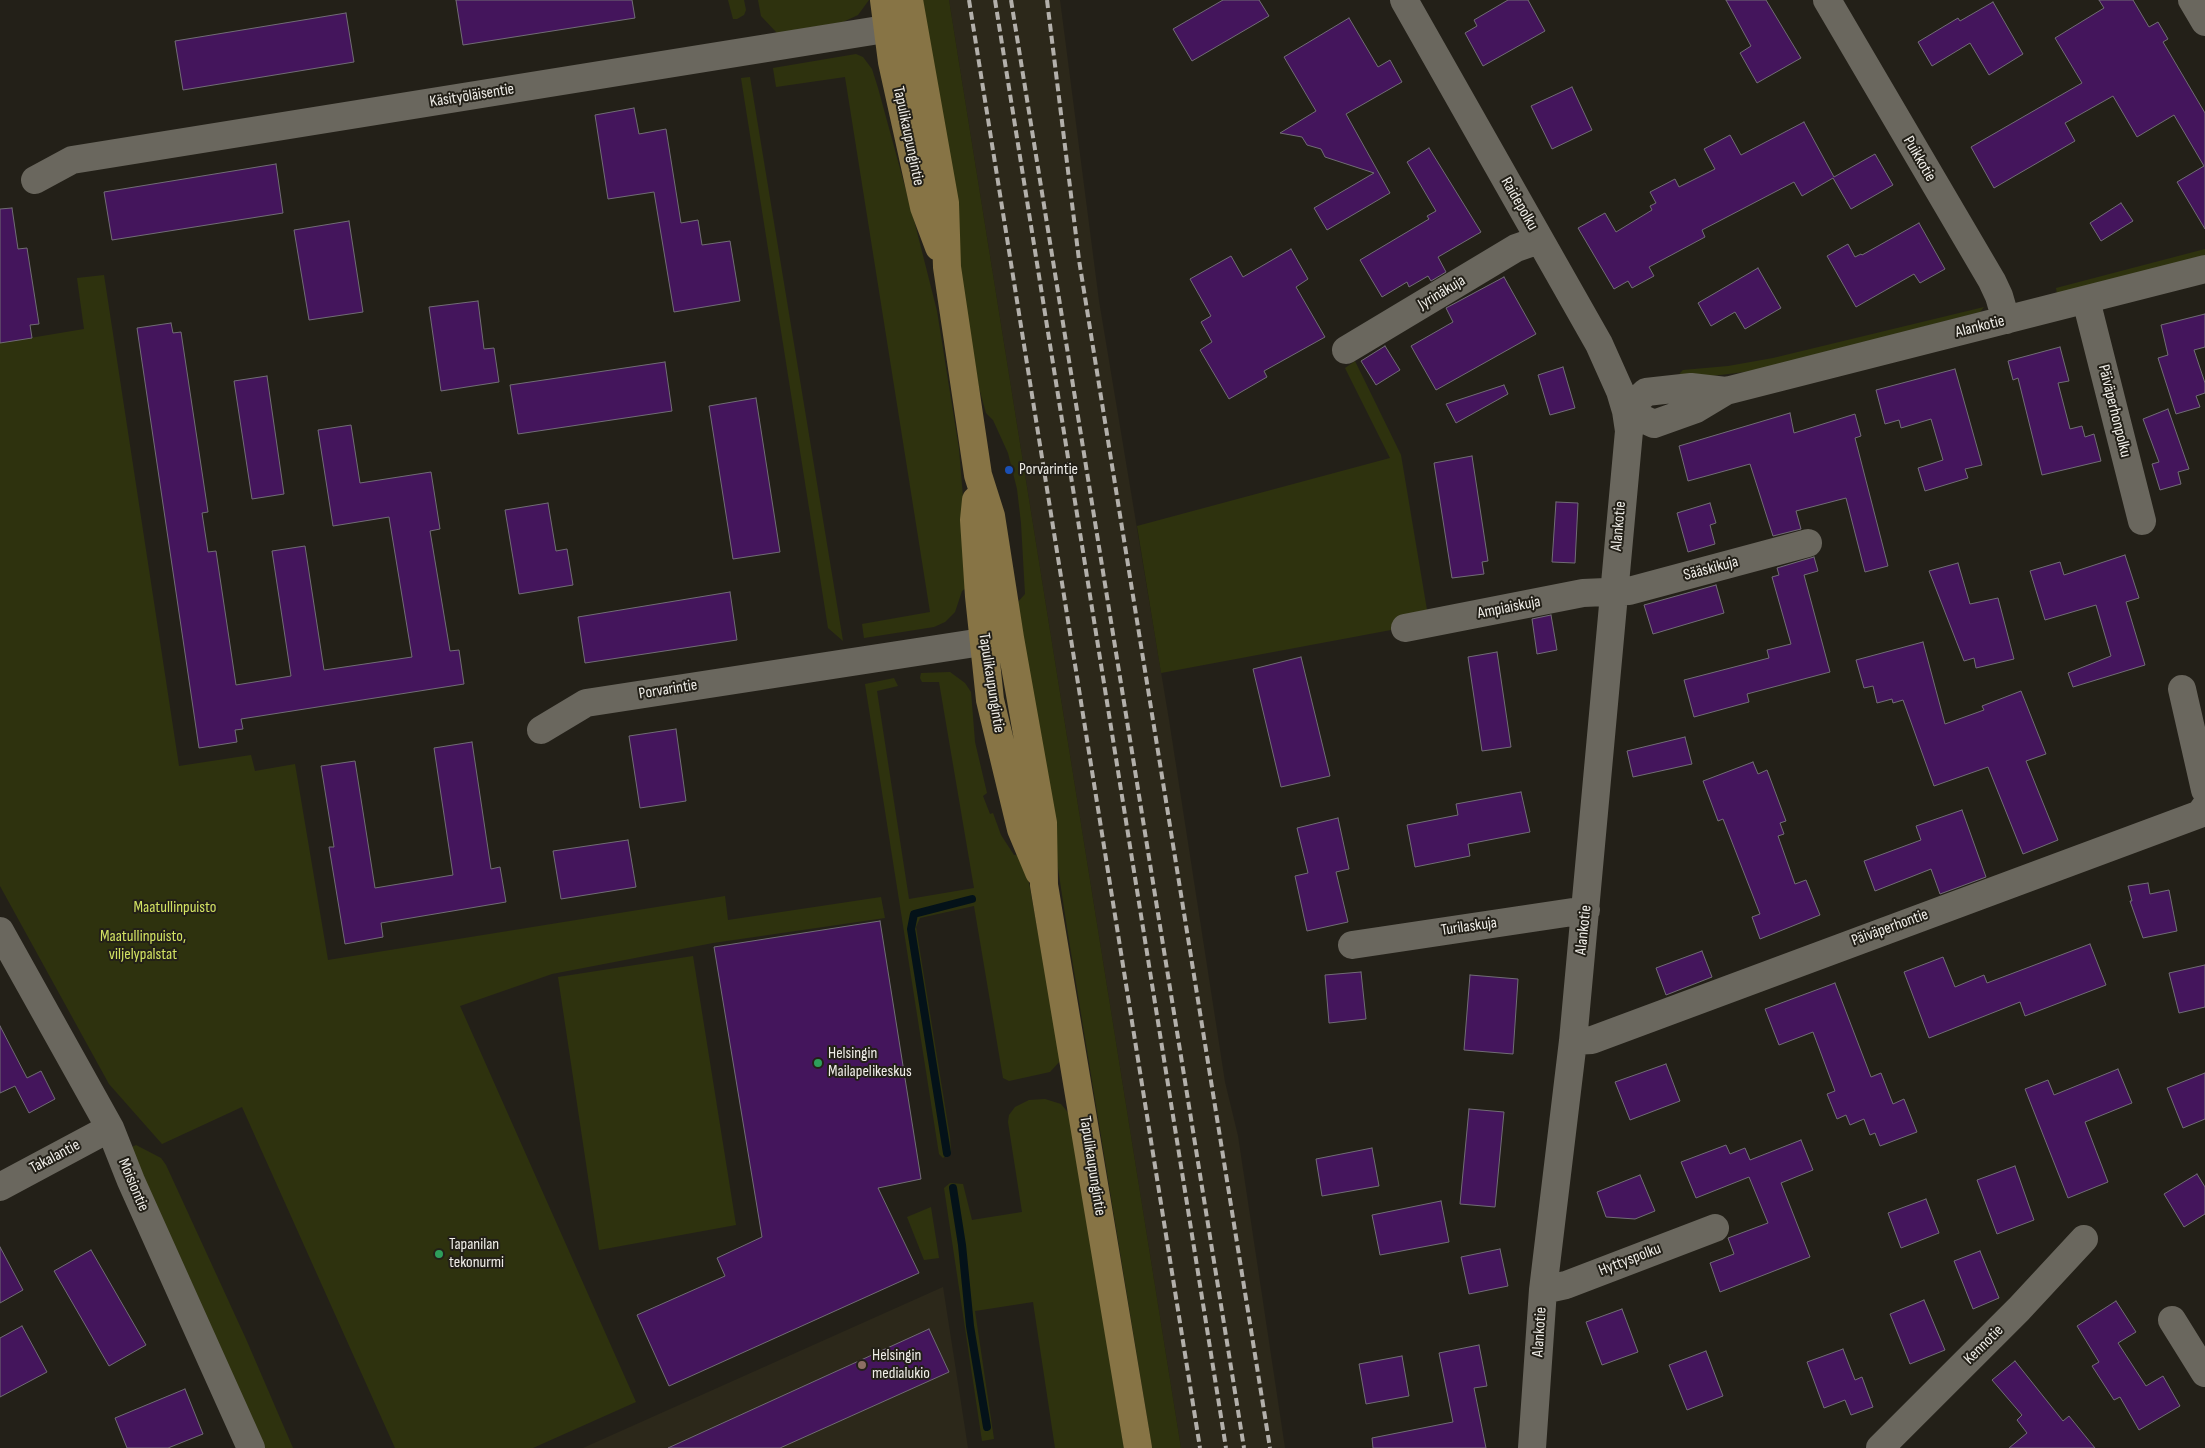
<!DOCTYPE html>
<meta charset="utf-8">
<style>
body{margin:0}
canvas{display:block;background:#232018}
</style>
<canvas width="2205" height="1448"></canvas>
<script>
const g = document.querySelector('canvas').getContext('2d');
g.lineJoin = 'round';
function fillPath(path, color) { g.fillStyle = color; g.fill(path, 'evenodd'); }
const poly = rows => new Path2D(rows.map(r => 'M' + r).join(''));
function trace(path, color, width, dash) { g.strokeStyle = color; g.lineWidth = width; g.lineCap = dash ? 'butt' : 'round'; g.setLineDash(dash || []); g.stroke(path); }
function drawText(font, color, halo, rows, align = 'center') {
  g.font = font + ' "Sofia Sans Condensed",sans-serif'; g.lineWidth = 4; g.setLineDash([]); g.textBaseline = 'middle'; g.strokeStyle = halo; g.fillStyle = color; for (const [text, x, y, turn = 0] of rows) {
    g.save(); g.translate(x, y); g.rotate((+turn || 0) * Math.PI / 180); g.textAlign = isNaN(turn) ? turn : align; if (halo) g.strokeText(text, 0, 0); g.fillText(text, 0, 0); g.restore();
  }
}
fillPath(poly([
 [949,0,1060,0,1099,301,1169,720,1225,1082,1238,1136,1285,1448,1181,1448],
 [943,1287,968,1448,583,1448]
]), '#2c281a');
fillPath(poly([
 [728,0,744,0,746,10,744,15,737,19,733,19],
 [758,0,869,0,858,15,843,22,777,33,761,16],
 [916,0,949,0,1181,1448,1152,1448,1067,928,1018,602,1025,594,1021,523,1017,489,1008,453,993,420,986,413,979,388],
 [856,54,863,57,872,69,878,88,913,216,937,311,959,449,966,533,966,588,962,591,955,612,945,622,934,627,864,638,862,624,930,612,845,77,776,87,773,68],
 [750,77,843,641,828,628,741,78],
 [2205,249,2205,258,2057,294,2056,288],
 [104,275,179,766,251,755,255,771,295,764,328,960,725,896,728,920,881,897,885,918,713,943,552,974,460,1006,636,1402,533,1448,395,1448,242,1107,162,1144,109,1084,0,886,0,343,84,329,77,278],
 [1984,307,1980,312,1753,371,1678,380,1680,373,1683,370,1728,366,1773,358],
 [1355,361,1401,455,1427,610,1403,615,1391,630,1161,673,1137,526,1390,458,1345,368],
 [950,672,965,683,971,692,975,742,987,793,983,796,990,814,993,813,1001,835,1014,855,1019,855,1028,877,1061,1060,1050,1072,1009,1081,1003,1078,974,906,920,918,916,927,950,1137,951,1152,943,1158,939,1154,865,684,894,678,898,686,877,691,909,899,974,888,939,682,922,682,920,678,921,673],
 [693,956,736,1225,599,1250,558,977],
 [1045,1099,1061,1104,1070,1115,1124,1448,1055,1448,1033,1302,975,1311,994,1439,982,1441,944,1188,950,1183,963,1184,972,1220,1022,1212,1008,1122,1009,1115,1015,1107,1029,1100],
 [136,1145,161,1158,166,1165,246,1339,293,1448,264,1448,128,1149],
 [931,1207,939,1258,924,1260,907,1217]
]), '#2e320e');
trace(poly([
 [947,1153,911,929,914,914,972,899],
 [953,1188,962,1245,970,1326,987,1427]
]), '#041219', 8);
const building = poly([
 [456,0,632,0,635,18,463,45,456,0],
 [1223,0,1259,0,1269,16,1192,61,1173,29,1223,0],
 [1508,0,1528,0,1545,31,1483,66,1465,33,1477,26,1474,20,1508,0],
 [1726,0,1766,0,1801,58,1757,83,1740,53,1751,46,1726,0],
 [2099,0,2133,0,2149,27,2158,22,2168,39,2163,42,2205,113,2205,229,2177,182,2204,166,2174,115,2137,137,2113,96,2065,123,2075,141,1994,188,1971,147,2082,83,2055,38,2104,8,2099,0],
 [1993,2,2023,54,1989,75,1970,43,1932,66,1918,42,1958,18,1960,21,1993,2],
 [346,13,354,62,183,90,175,41,346,13],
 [1349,18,1378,67,1390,60,1402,82,1346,114,1390,193,1327,230,1314,208,1374,173,1325,157,1321,149,1307,145,1302,137,1280,133,1316,111,1284,57,1349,18],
 [1572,87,1592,130,1552,149,1531,106,1572,87],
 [634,108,639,134,666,129,681,223,698,220,702,245,730,241,740,301,674,312,654,192,608,199,595,115,634,108],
 [1804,122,1834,177,1875,154,1893,185,1851,209,1833,178,1802,196,1794,182,1702,230,1705,237,1649,267,1654,276,1632,288,1628,281,1614,289,1578,228,1605,213,1616,232,1652,210,1650,206,1656,203,1650,192,1675,179,1679,187,1715,169,1704,149,1730,135,1741,155,1804,122],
 [1429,148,1481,232,1438,257,1446,272,1431,281,1428,276,1409,287,1407,282,1382,297,1360,260,1429,219,1427,216,1436,211,1407,162,1429,148],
 [276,164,283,213,112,240,104,192,276,164],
 [2121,203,2133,221,2101,241,2090,223,2121,203],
 [12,208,18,249,27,248,39,324,30,325,32,338,0,343,0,209,12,208],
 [349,221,363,312,309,320,294,230,349,221],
 [1919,223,1945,269,1920,283,1914,274,1856,307,1827,256,1848,244,1855,257,1861,254,1862,255,1919,223],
 [1291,249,1308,279,1296,287,1325,337,1264,371,1267,377,1229,399,1200,350,1212,342,1201,322,1211,316,1190,279,1231,256,1243,277,1291,249],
 [1758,268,1781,308,1745,329,1735,312,1711,326,1698,303,1758,268],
 [1504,277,1536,334,1436,390,1411,346,1453,322,1446,308,1504,277],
 [478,301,484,349,494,348,499,382,441,391,429,307,478,301],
 [2205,314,2205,347,2194,350,2205,383,2205,393,2196,396,2200,407,2176,414,2158,358,2168,355,2161,325,2205,314],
 [171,323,173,333,181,332,208,512,202,513,208,552,216,551,236,685,291,676,272,551,305,546,324,670,412,657,389,517,333,526,318,430,351,425,360,483,431,472,440,529,430,531,450,651,459,650,464,684,241,719,243,729,235,730,237,742,199,748,137,328,171,323],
 [1385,346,1400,370,1376,385,1361,361,1385,346],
 [2060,347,2069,381,2058,383,2070,429,2082,426,2085,437,2094,434,2101,461,2042,475,2018,378,2013,380,2008,361,2060,347],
 [665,362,672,411,518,434,510,385,665,362],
 [1563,367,1575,408,1550,415,1538,375,1563,367],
 [1955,369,1982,465,1965,469,1968,478,1925,491,1918,468,1943,460,1931,419,1901,428,1899,420,1885,424,1876,390,1955,369],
 [267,376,284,494,252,499,234,381,267,376],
 [1504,385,1508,394,1456,423,1446,404,1504,385],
 [756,398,780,552,733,559,709,406,756,398],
 [2168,409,2189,469,2178,472,2181,484,2160,490,2152,464,2159,462,2143,419,2168,409],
 [1790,413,1794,433,1855,414,1861,436,1855,438,1888,566,1865,572,1846,498,1796,511,1801,529,1773,536,1750,464,1688,481,1679,446,1790,413],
 [1472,456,1488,561,1482,562,1484,574,1452,578,1434,463,1472,456],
 [1556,502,1578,503,1575,563,1552,562,1556,502],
 [548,503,556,551,567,549,573,585,519,594,505,510,548,503],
 [1710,503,1716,523,1710,525,1715,544,1688,552,1677,513,1710,503],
 [2125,555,2139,598,2126,602,2145,665,2073,687,2068,673,2111,656,2096,605,2045,620,2030,571,2060,562,2064,575,2125,555],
 [1814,557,1818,571,1804,575,1830,672,1747,694,1749,702,1694,717,1684,680,1769,658,1767,650,1791,644,1772,577,1779,575,1777,568,1814,557],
 [1958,563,1970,604,1998,598,2014,659,1976,668,1974,658,1964,661,1929,571,1958,563],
 [1716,585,1724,613,1653,634,1644,605,1716,585],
 [730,592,737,640,585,663,578,617,730,592],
 [1551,615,1557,650,1537,654,1532,619,1551,615],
 [1923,642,1945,724,1984,710,1982,706,2021,691,2046,754,2026,761,2058,840,2023,854,1988,767,1934,786,1903,700,1893,703,1892,699,1877,703,1873,686,1864,688,1856,660,1923,642],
 [1497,652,1511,747,1482,751,1468,657,1497,652],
 [1301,657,1330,776,1281,787,1253,669,1301,657],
 [676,729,686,801,640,808,629,736,676,729],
 [1685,737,1692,764,1633,777,1627,751,1685,737],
 [472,742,491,869,500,867,506,902,381,923,383,937,345,944,329,847,334,847,321,766,355,761,375,888,453,875,434,748,472,742],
 [1753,762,1758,774,1767,770,1786,821,1780,823,1784,834,1778,836,1795,884,1806,880,1820,915,1760,939,1752,917,1760,914,1723,819,1718,821,1703,781,1753,762],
 [1521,792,1530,832,1468,844,1470,856,1415,867,1407,825,1458,815,1456,804,1521,792],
 [1962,810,1986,877,1940,894,1931,869,1875,891,1864,861,1921,840,1916,826,1962,810],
 [1338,818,1349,869,1336,872,1348,922,1307,931,1295,876,1308,873,1297,828,1338,818],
 [628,840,636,887,561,899,553,851,628,840],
 [2148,883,2150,894,2169,890,2177,931,2143,938,2130,901,2132,901,2128,886,2148,883],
 [880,921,921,1179,878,1188,919,1273,669,1386,637,1315,725,1276,717,1258,762,1237,714,947,880,921],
 [2090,944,2106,985,2025,1016,2020,1002,1929,1038,1904,972,1943,957,1955,987,1984,975,1987,983,2090,944],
 [1702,951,1712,977,1666,995,1656,968,1702,951],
 [2205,965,2205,1007,2179,1013,2169,973,2205,965],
 [1361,972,1366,1019,1329,1023,1325,975,1361,972],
 [1470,975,1518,979,1513,1054,1464,1050,1470,975],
 [1835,983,1871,1077,1881,1073,1893,1104,1904,1099,1917,1132,1880,1146,1875,1133,1870,1135,1864,1119,1850,1125,1846,1115,1837,1119,1827,1094,1835,1091,1813,1032,1779,1045,1765,1009,1835,983],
 [0,1026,27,1078,41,1071,55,1099,29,1113,15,1086,0,1093,0,1026],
 [1666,1064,1680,1101,1630,1120,1615,1082,1666,1064],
 [2118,1069,2132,1103,2085,1122,2108,1182,2068,1198,2025,1089,2048,1080,2054,1095,2118,1069],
 [2205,1073,2205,1119,2183,1128,2167,1088,2205,1073],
 [1469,1109,1504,1112,1495,1207,1460,1204,1469,1109],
 [1801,1140,1813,1170,1781,1183,1810,1257,1720,1292,1710,1263,1734,1254,1728,1238,1768,1223,1749,1177,1696,1198,1681,1162,1726,1145,1730,1154,1745,1148,1750,1160,1801,1140],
 [1372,1148,1379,1186,1322,1196,1316,1159,1372,1148],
 [2015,1166,2034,1220,1997,1234,1977,1180,2015,1166],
 [2197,1174,2205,1187,2205,1214,2184,1227,2164,1194,2197,1174],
 [1640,1175,1655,1211,1635,1219,1606,1217,1597,1192,1640,1175],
 [1926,1199,1939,1233,1901,1248,1888,1213,1926,1199],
 [1441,1201,1449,1242,1380,1255,1372,1215,1441,1201],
 [0,1247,23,1290,0,1303,0,1247],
 [1500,1249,1508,1286,1469,1294,1461,1257,1500,1249],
 [91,1250,146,1345,109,1366,54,1271,91,1250],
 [1980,1251,1999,1298,1973,1309,1954,1261,1980,1251],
 [1924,1300,1945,1350,1910,1364,1890,1314,1924,1300],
 [2116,1301,2136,1332,2118,1343,2146,1386,2163,1376,2180,1406,2139,1430,2120,1397,2114,1400,2092,1366,2099,1362,2077,1326,2116,1301],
 [1622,1309,1638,1352,1602,1365,1586,1322,1622,1309],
 [22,1326,47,1372,0,1397,0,1338,22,1326],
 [929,1329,949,1372,780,1448,668,1448,929,1329],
 [1479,1345,1487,1386,1474,1388,1486,1448,1373,1448,1372,1438,1453,1422,1439,1353,1479,1345],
 [1843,1349,1855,1380,1862,1377,1873,1407,1851,1415,1845,1400,1824,1408,1807,1362,1843,1349],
 [1706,1351,1723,1396,1687,1410,1669,1365,1706,1351],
 [1402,1356,1409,1396,1366,1404,1359,1364,1402,1356],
 [2015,1361,2063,1421,2069,1416,2095,1448,2009,1448,2027,1433,2017,1420,2022,1415,1992,1380,2015,1361],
 [185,1389,203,1434,168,1448,127,1448,115,1418,185,1389]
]);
fillPath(building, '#44155c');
trace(building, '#716c75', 1);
trace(poly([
 [1404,0,1599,344,1620,391,1626,411,1629,431,1573,1041,1543,1290,1532,1448],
 [1827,0,1992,281,1999,296,2006,320],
 [2192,0,2205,22],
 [35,180,72,160,910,25],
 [2086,300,2142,521],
 [1346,350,1516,248,1539,240],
 [1626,411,1654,424,1696,409,1726,391,2205,269],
 [1626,411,1646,392,1691,387,1726,391],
 [1405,628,1583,593,1629,591,1808,543],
 [2182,689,2205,790],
 [541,730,586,703,1008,638],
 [0,931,110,1128,131,1181,251,1448],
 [1352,945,1586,910],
 [1573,1041,1592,1040,2200,814,2205,807],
 [0,1187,110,1128],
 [1543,1290,1566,1285,1715,1228],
 [2172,1320,2205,1373],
 [1880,1448,2019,1309,2084,1239]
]), '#6a675e', 28);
trace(poly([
 [884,0,892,62,924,207,939,247],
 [909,0,945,203,947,267,978,475,991,516,1010,638,1043,823,1044,885,1138,1448],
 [976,500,974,520,979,596,990,700,1021,829,1039,872]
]), '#877445', 28);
trace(poly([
 [969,0,1200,1448],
 [995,0,1226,1448],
 [1011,0,1244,1448],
 [1047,0,1079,260,1270,1448]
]), '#b3b0ab', 4, [8, 4]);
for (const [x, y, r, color] of [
 [1009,470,5,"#1a4fb4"],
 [818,1063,5,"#2e9e5b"],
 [439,1254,5,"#2e9e5b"],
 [862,1365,5,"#8d6e63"]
]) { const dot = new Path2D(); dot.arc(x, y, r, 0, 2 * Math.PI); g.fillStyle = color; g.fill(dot); trace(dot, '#232018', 2); }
drawText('16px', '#f0eee9', '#232018', [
 ["Käsityöläisentie",472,96,-9],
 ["Tapulikaupungintie",908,136,78],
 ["Puikkotie",1919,159,60],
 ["Raidepolku",1519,204,60],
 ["Jyrinäkuja",1442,293,-31],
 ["Alankotie",1980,327,-14],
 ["Päiväperhonpolku",2114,411,76],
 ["Alankotie",1619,526,-85],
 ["Sääskikuja",1711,569,-15],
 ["Ampiaiskuja",1509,608,-11],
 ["Tapulikaupungintie",991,683,81],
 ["Porvarintie",668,690,-9],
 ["Turilaskuja",1469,927,-8],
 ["Päiväperhontie",1890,928,-20],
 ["Alankotie",1584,930,-84],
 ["Takalantie",55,1157,-28],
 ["Tapulikaupungintie",1092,1166,81],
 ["Moisiontie",133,1185,67],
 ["Hyttyspolku",1630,1260,-21],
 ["Alankotie",1540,1332,-86],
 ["Kennotie",1984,1345,-45]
]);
drawText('16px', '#f0eee9', '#232018', [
 ["Porvarintie",1019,470],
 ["Helsingin",828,1054],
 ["Mailapelikeskus",828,1072],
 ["Tapanilan",449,1245],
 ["tekonurmi",449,1263],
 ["Helsingin",872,1356],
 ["medialukio",872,1374]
], 'left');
drawText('16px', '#d2e262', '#232018', [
 ["Maatullinpuisto",175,908],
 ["Maatullinpuisto,",143,937],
 ["viljelypalstat",143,955]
]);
</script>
